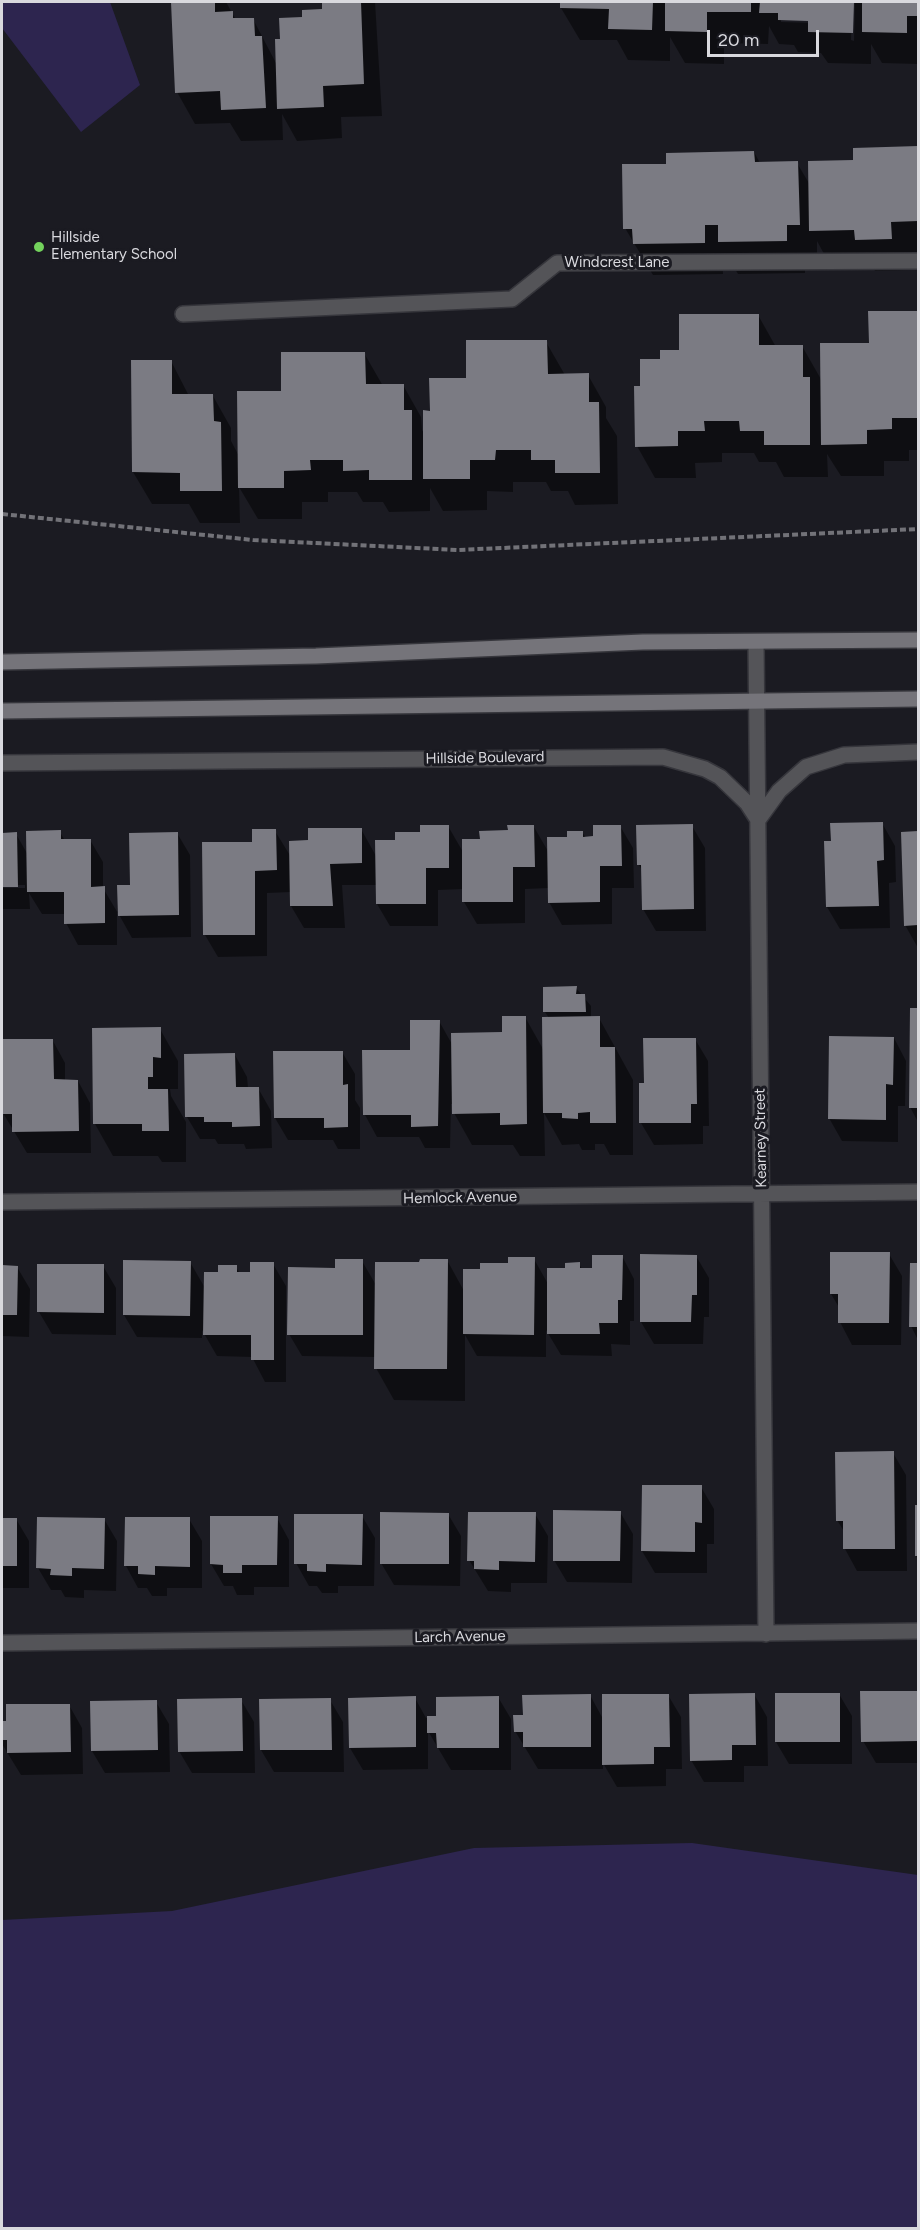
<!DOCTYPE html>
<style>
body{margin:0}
#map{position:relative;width:920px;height:2230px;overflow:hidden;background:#1b1b22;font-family:Figtree,sans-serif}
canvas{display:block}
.frame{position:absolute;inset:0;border:3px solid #d9d9de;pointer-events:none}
.scale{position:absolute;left:707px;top:30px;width:112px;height:27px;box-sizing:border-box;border:3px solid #d9d9de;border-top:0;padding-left:8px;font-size:18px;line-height:21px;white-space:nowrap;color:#d9d9de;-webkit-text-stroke:4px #1b1b22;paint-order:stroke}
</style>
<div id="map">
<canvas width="920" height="2230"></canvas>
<div class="frame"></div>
<div class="scale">20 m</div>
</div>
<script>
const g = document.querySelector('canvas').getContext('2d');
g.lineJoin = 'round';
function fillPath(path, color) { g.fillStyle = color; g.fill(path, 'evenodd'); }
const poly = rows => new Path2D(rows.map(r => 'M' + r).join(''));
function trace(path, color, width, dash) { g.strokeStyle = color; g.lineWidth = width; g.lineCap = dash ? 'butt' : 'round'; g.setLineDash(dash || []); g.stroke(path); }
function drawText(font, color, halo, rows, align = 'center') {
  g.font = font + ' Figtree,sans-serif'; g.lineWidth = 6; g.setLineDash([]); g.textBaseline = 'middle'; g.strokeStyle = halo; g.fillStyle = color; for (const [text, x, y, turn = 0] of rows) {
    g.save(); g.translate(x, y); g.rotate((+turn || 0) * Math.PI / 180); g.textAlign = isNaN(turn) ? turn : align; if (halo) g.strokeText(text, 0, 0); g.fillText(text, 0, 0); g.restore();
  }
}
fillPath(poly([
 [2,2,110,2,140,85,81,132,2,28],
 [692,1843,918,1875,918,2228,2,2228,2,1920,172,1911,474,1848]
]), '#2d254f');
fillPath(poly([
 [173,2,226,2,236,20,253,19,277,65,282,40,304,18,323,10,323,2,375,2,382,116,341,117,342,138,297,141,282,114,283,140,241,141,230,123,195,124,177,92],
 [561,2,852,2,851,40,854,41,855,2,918,2,918,64,882,63,871,44,871,64,828,63,821,53,798,52,794,45,779,44,769,26,768,44,724,43,724,64,685,63,670,37,670,61,628,60,617,40,580,40,561,8],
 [781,19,815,20,815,23,781,22],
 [918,148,918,253,908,253,909,270,875,271,869,262,829,263,817,241,817,257,805,257,805,273,738,274,728,257,722,257,723,274,653,275,625,228,668,165,754,152,760,163,797,163,810,185,855,161,855,149],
 [870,312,918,312,918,450,909,450,909,461,884,461,884,476,841,476,827,454,828,477,784,477,776,462,759,462,754,453,722,453,722,462,695,463,696,478,655,478,637,446,642,387,662,360,758,315,776,347,802,346,822,381,870,344],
 [546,342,565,375,588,375,606,407,606,418,617,436,618,504,575,505,568,491,551,491,546,482,513,482,513,492,487,491,487,510,443,511,430,488,430,511,389,512,383,502,363,502,357,492,328,492,328,502,302,502,302,519,258,519,239,487,240,523,200,523,189,504,152,504,133,472,133,362,171,361,189,396,213,396,231,428,231,441,239,456,282,392,364,353,383,386,403,385,421,417,422,430,425,435,431,412,468,380],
 [882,823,895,846,896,882,889,883,890,928,840,929,827,907,832,842],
 [448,826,463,852,481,840,534,827,549,853,582,832,586,838,594,838,620,826,633,848,634,888,612,888,612,924,562,925,549,902,549,888,525,889,525,923,477,924,464,902,464,889,438,890,438,926,390,926,377,904,377,885,342,885,345,928,304,928,291,906,291,892,267,893,267,956,218,957,205,935,254,844,275,831,291,857,310,842,361,829,376,856,396,841],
 [692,826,705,848,706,931,656,931,643,909,643,872,639,865],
 [60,832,65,841,90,840,103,862,103,888,119,915,131,886,177,833,190,855,191,937,132,938,117,911,117,945,78,945,66,923,66,914,42,914,29,893,30,909,2,909,2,888,25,888,25,885,2,885,2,834,16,834,28,855],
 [903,833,918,833,918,948,905,925],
 [576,988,591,1006,591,1018,599,1018,633,1080,633,1155,610,1155,604,1144,595,1144,595,1150,582,1150,579,1144,562,1145,544,1113,545,1156,520,1156,513,1145,472,1145,454,1113,454,1104,451,1104,450,1148,425,1148,419,1137,377,1137,365,1115,412,1052,439,1021,453,1046,503,1034,525,1017,543,1049,549,1018,545,1012],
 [911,1009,918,1010,918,1122,910,1107],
 [160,1029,178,1061,178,1089,170,1089,171,1096,186,1122,186,1162,162,1162,158,1156,113,1156,95,1124,94,1030],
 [894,1038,906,1061,905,1106,898,1106,898,1142,842,1141,829,1118],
 [695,1039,708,1061,709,1126,703,1126,703,1144,654,1145,641,1123,645,1085],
 [53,1041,65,1063,65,1081,78,1081,90,1103,91,1153,27,1153,3,1113,2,1154,2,1078,3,1079],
 [342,1052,355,1074,355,1100,360,1108,360,1149,338,1149,333,1140,288,1140,275,1118],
 [235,1055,247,1077,248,1088,258,1088,271,1111,272,1148,246,1149,244,1144,218,1144,215,1139,200,1139,187,1117],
 [832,1253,889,1254,902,1276,901,1345,852,1345,840,1322,840,1309,831,1294],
 [622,1256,634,1279,634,1321,630,1321,630,1345,611,1344,612,1356,561,1355,546,1330,546,1357,477,1356,465,1335,465,1401,394,1400,376,1368,376,1357,302,1356,289,1334,336,1269,362,1261,376,1285,421,1264,447,1260,464,1291,482,1271,534,1259,548,1284,566,1270,579,1264,582,1269,593,1269],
 [696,1256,709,1278,709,1317,704,1317,703,1344,654,1344,641,1322],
 [190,1262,205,1288,220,1274,236,1267,240,1274,251,1274,273,1264,286,1286,286,1382,265,1382,252,1357,217,1356,202,1330,202,1338,137,1337,124,1315],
 [911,1264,918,1264,918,1340,911,1326],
 [103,1266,116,1288,116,1335,52,1334,39,1312],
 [2,1267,17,1267,30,1289,29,1337,2,1336],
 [893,1453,906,1475,907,1571,857,1571,845,1549,845,1533,837,1520],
 [701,1487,714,1509,714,1544,707,1544,707,1573,655,1573,642,1551],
 [916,1506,918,1506,918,1559,916,1556],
 [620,1512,633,1534,632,1583,567,1582,554,1560],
 [448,1514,461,1536,460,1586,394,1585,381,1563],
 [535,1514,548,1536,547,1583,511,1583,511,1592,488,1591,469,1560],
 [362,1516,375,1538,374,1586,338,1586,338,1593,322,1593,317,1586,309,1586,296,1563],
 [212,1518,277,1518,289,1540,289,1587,254,1587,254,1595,237,1595,233,1586,224,1586,211,1564],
 [2,1519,16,1519,29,1541,29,1588,2,1588],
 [104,1519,117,1541,116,1591,84,1590,84,1598,65,1597,61,1590,51,1590,38,1568],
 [189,1519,202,1541,202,1588,167,1588,167,1596,152,1596,147,1588,138,1588,126,1566],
 [918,1692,918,1763,876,1763,863,1741,862,1693],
 [754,1694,767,1717,768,1766,744,1766,744,1782,704,1782,691,1760],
 [839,1694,852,1716,852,1764,789,1764,776,1742],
 [590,1695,603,1719,668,1695,681,1717,682,1769,666,1769,666,1786,617,1787,603,1763,603,1769,538,1769,515,1731,525,1716],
 [498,1697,511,1719,511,1770,451,1770,428,1731,428,1769,363,1770,350,1748,415,1698,426,1718,437,1717],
 [241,1700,254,1722,255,1773,192,1773,179,1751],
 [330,1700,343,1722,344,1772,274,1772,261,1750],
 [156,1702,169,1724,170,1772,105,1773,92,1751,91,1703],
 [69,1705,82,1728,83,1774,21,1775,2,1744,2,1722]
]), '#0007');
fillPath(poly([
 [171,2,215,2,215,12,233,11,233,18,254,18,255,36,262,36,266,108,221,110,220,91,175,93],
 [322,2,361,2,364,84,323,86,324,107,277,109,275,39,280,39,279,18,302,17,302,10,322,9],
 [560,2,653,2,652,30,608,29,609,9,560,8],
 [665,2,751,2,751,12,707,12,707,32,665,31],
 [760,2,854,2,853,33,808,32,808,21,778,20,778,13,759,13],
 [862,2,918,2,918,16,907,16,907,33,862,32],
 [918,146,918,221,891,222,892,239,855,240,854,230,809,231,808,161,853,160,853,148],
 [754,151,755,162,798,161,800,225,787,225,787,241,718,242,718,225,705,225,705,243,633,244,632,229,623,229,622,164,666,164,666,153],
 [868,311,918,311,918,418,892,418,892,429,867,430,867,444,821,445,820,343,869,343],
 [679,314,759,314,759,345,803,345,803,377,810,377,810,445,764,445,764,431,740,431,739,421,704,421,705,431,678,431,678,446,635,447,634,386,640,386,640,359,660,359,660,350,679,350],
 [466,340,547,340,548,374,589,373,589,402,599,402,600,473,555,473,555,460,531,460,531,450,496,450,495,460,470,460,470,479,423,479,423,410,430,411,429,378,466,378],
 [281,352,365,352,366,384,404,384,404,410,412,410,412,480,369,480,369,470,343,471,343,460,310,460,311,470,284,471,284,488,238,488,237,391,281,391],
 [131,360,172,360,172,394,213,394,214,421,221,422,222,491,180,491,180,473,132,472],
 [883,822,884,860,877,861,879,906,826,907,824,841,831,841,830,823],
 [693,824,694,909,642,910,641,865,637,865,636,825],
 [420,825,449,825,449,868,426,868,426,904,376,904,375,840,395,840,395,832,420,832],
 [507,825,534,825,535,867,513,867,513,902,462,902,462,839,480,839,479,831,508,830],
 [593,825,621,825,622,866,600,866,600,902,548,903,547,837,567,837,567,831,583,831,583,837,593,836],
 [308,828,362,828,362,863,330,864,333,906,290,906,289,841,308,840],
 [252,829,276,829,277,870,255,871,255,935,203,935,202,842,252,842],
 [61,830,61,839,91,839,91,887,105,886,105,923,64,924,64,892,27,892,26,831],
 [918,831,918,925,904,926,901,832],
 [17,832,18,887,2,887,2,833],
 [178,832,179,915,118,916,117,885,130,885,129,833],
 [577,986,576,994,585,994,586,1012,543,1012,543,987],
 [910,1008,918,1008,918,1108,909,1108],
 [502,1016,526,1016,527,1124,500,1125,500,1113,452,1114,451,1033,502,1032],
 [600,1016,600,1047,615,1047,616,1123,590,1123,590,1112,578,1113,578,1119,562,1118,562,1113,543,1113,542,1017],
 [410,1020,440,1020,438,1126,411,1127,411,1115,363,1115,362,1050,410,1050],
 [161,1027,161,1058,153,1057,153,1077,148,1077,148,1089,168,1089,169,1131,142,1131,142,1124,93,1124,92,1028],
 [829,1036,894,1037,893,1085,886,1084,886,1120,828,1119],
 [643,1038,696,1038,697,1104,691,1104,691,1123,639,1123,639,1083,644,1083],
 [2,1039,53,1039,54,1079,78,1080,79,1131,12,1132,12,1114,2,1114],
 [273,1051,343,1051,343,1085,348,1084,348,1127,324,1128,324,1118,274,1118],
 [235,1053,236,1087,259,1087,260,1126,232,1127,232,1122,204,1122,204,1117,185,1117,184,1054],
 [830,1252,890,1252,889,1323,838,1323,838,1294,830,1294],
 [640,1254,697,1255,697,1295,692,1295,691,1322,640,1322],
 [592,1255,623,1255,622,1300,618,1300,618,1323,599,1323,600,1334,547,1334,547,1268,565,1268,565,1263,580,1262,580,1268,592,1268],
 [508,1257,535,1257,534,1335,463,1334,463,1269,480,1269,480,1263,508,1263],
 [335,1259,363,1259,363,1335,287,1335,288,1267,335,1268],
 [420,1259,448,1259,447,1369,374,1369,375,1262,419,1262],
 [123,1260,191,1261,190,1316,123,1315],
 [250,1262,274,1262,274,1360,251,1360,251,1335,203,1335,204,1272,218,1272,218,1265,237,1265,237,1272,250,1272],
 [910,1263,918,1263,918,1327,909,1327],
 [37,1264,104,1264,104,1313,37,1312],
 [2,1265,18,1266,17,1315,2,1315],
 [894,1451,895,1549,843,1549,843,1521,836,1521,835,1452],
 [642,1485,702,1485,702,1523,695,1522,695,1552,641,1551],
 [915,1505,918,1505,918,1556,915,1556],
 [553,1510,621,1511,620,1561,553,1561],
 [380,1512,449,1513,449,1564,380,1564],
 [468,1512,536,1512,535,1562,499,1561,499,1570,474,1569,474,1561,467,1561],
 [294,1514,363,1514,362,1565,326,1564,326,1572,307,1571,307,1564,294,1564],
 [210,1516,278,1516,277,1565,242,1565,242,1573,223,1573,223,1565,210,1564],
 [37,1517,105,1518,104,1569,72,1568,72,1576,50,1575,51,1569,36,1568],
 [125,1517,190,1517,190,1567,155,1566,155,1575,138,1574,138,1566,124,1566],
 [2,1518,17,1518,17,1566,2,1566],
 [860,1691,918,1691,918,1741,861,1742],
 [755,1693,756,1745,732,1745,732,1760,690,1761,689,1694],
 [775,1693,840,1693,840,1742,775,1742],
 [591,1694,591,1747,523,1747,523,1732,514,1732,513,1715,523,1715,522,1695],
 [602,1694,669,1694,670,1747,654,1747,654,1764,602,1765],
 [416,1696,416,1747,349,1748,348,1698],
 [499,1696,499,1748,437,1748,436,1733,427,1733,427,1716,436,1716,436,1697],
 [242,1698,243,1751,178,1752,177,1699],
 [331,1698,332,1750,260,1750,259,1699],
 [157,1700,158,1750,91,1751,90,1701],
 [6,1704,70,1704,71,1752,7,1753,7,1740,2,1740,2,1721,6,1721]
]), '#7b7b83');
const minor = poly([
 [183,314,512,299,557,263,918,261],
 [756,642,766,1634],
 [2,763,663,757,705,769,720,777,747,803,758,820],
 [758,820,779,791,806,767,844,755,918,752],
 [2,1202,918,1192],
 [2,1643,918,1631]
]);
const secondary = poly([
 [2,662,316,656,643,642,918,640],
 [2,711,918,699]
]);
trace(minor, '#36363c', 18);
trace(secondary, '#36363c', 18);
trace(poly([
 [2,514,253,540,458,550,918,529]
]), '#727278', 4, [6, 3]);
trace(minor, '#545458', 15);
trace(secondary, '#75747a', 15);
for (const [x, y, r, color] of [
 [39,247,6,"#73d25c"]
]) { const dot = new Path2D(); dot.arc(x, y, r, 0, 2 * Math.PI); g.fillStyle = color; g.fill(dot); trace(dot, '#1b1b22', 2); }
drawText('15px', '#d9d9de', '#1b1b22', [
 ["Hillside",51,238],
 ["Elementary School",51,255]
], 'left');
drawText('15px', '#d9d9de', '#1b1b22', [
 ["Windcrest Lane",617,263],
 ["Hillside Boulevard",485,758,-1],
 ["Kearney Street",761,1138,-91],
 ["Hemlock Avenue",460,1198,-1],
 ["Larch Avenue",460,1637,-1]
]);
</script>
